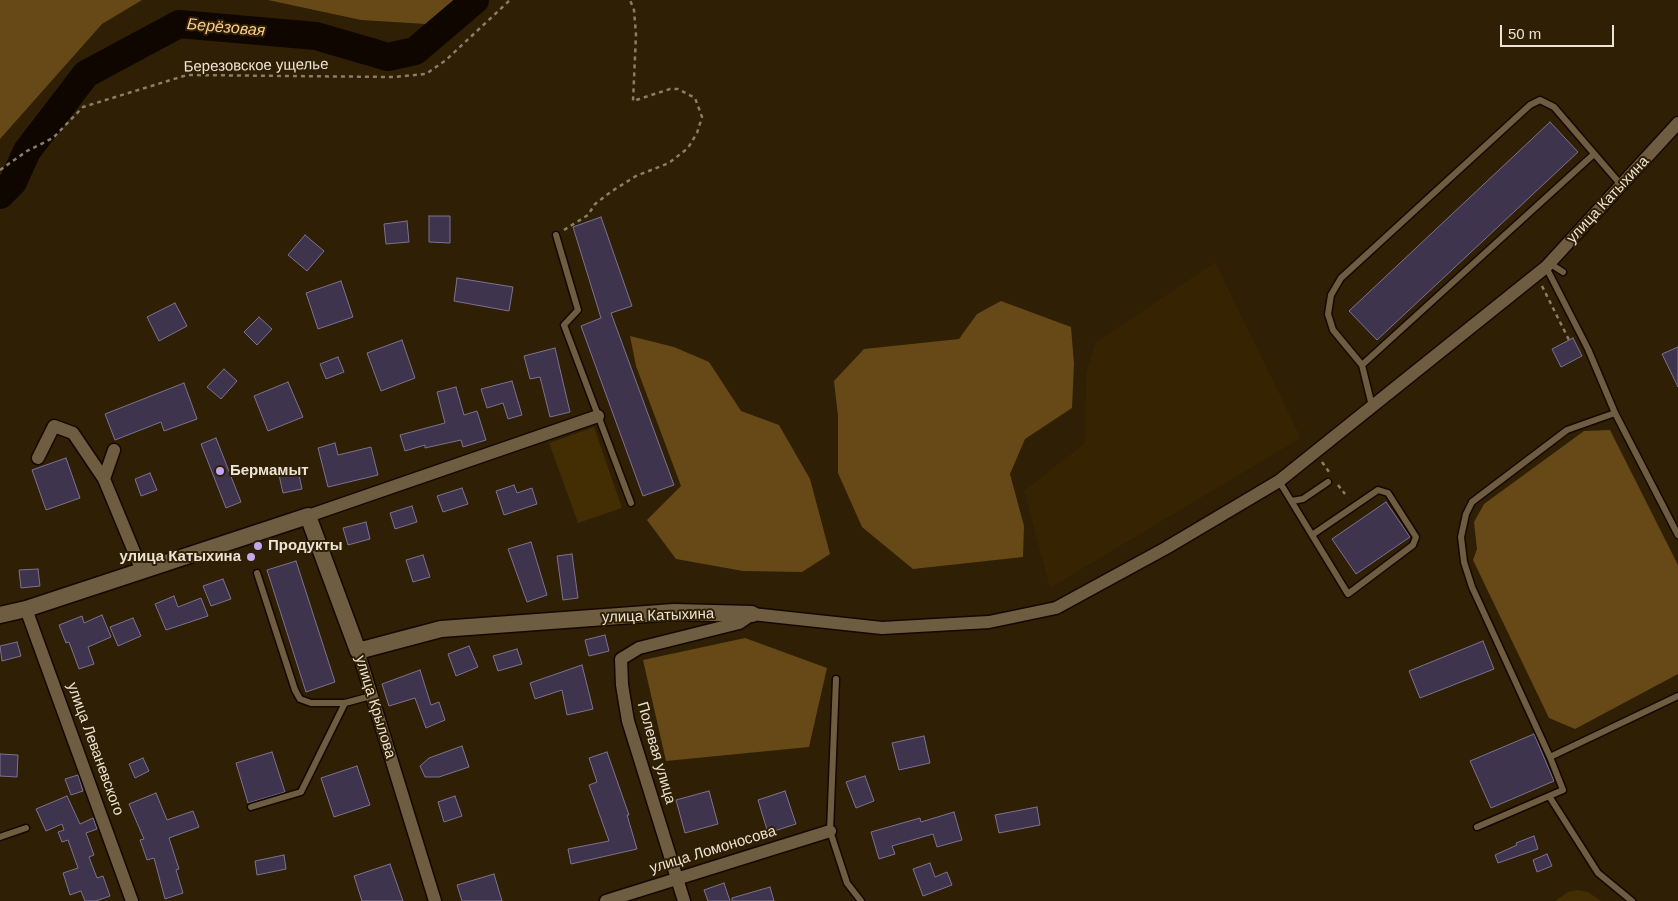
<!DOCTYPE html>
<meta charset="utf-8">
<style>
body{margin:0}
#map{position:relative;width:1678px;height:901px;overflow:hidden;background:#2e1f05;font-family:Arial,sans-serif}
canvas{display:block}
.scale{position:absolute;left:1500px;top:25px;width:114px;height:22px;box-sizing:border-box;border:2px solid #ede3d4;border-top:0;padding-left:6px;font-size:15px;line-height:18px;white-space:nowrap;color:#ede3d4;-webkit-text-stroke:4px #2e1f05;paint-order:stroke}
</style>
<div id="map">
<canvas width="1678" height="901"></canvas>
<div class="scale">50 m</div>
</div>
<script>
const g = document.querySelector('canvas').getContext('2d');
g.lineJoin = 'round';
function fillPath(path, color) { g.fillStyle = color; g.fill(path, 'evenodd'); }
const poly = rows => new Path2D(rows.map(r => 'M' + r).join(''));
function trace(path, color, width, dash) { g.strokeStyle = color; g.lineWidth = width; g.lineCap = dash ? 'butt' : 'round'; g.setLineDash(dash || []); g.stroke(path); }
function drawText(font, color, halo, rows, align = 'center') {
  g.font = font + ' Arial,sans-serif'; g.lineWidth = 4; g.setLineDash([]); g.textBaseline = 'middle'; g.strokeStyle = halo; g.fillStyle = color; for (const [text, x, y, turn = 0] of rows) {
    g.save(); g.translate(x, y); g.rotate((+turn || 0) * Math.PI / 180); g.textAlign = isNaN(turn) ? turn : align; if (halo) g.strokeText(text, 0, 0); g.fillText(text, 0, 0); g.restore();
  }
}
fillPath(poly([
 [1215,262,1301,438,1050,588,1024,491,1085,443,1086,373,1095,343]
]), '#362301');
fillPath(poly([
 [594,427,622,508,578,523,549,443],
 [1578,890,1588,892,1601,901,1555,901,1568,892]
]), '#432d03');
fillPath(poly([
 [0,0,142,0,102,24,0,139],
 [268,0,460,0,426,24,361,20],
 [1001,301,1071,327,1074,364,1072,408,1025,439,1010,474,1024,526,1023,557,913,569,862,527,838,473,838,416,834,381,864,349,959,339,977,314],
 [630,336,674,347,709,362,741,411,779,425,810,479,830,554,802,572,743,571,676,559,647,520,681,486,636,366],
 [1610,430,1678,565,1678,674,1575,729,1549,718,1473,560,1477,549,1474,522,1484,504,1584,431],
 [745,638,827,668,809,747,666,761,643,660]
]), '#664917');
trace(poly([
 [0,195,13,182,27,151,86,74,179,24,316,36,388,57,415,51,475,0]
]), '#100600', 28);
const building = poly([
 [1550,122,1578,152,1377,340,1349,311,1550,122],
 [429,216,450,216,450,243,429,242,429,216],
 [601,217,632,306,611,313,674,485,643,496,581,326,601,318,573,227,601,217],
 [407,221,409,242,386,244,384,224,407,221],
 [305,235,324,251,307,271,288,255,305,235],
 [457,278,513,287,509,311,454,301,457,278],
 [341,281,353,317,318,329,306,293,341,281],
 [175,303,187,326,159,341,147,317,175,303],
 [259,317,272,329,257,345,244,332,259,317],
 [1573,338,1582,356,1561,367,1552,349,1573,338],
 [402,340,415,378,381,391,367,353,402,340],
 [1678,347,1678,387,1662,354,1678,347],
 [555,348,570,412,550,417,540,377,530,379,524,356,555,348],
 [338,357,344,372,326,379,320,364,338,357],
 [224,369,237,381,221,399,207,387,224,369],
 [512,381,522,415,508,419,503,403,487,408,481,389,512,381],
 [288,382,303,417,268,431,254,396,288,382],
 [184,383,197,419,164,431,161,422,115,440,105,414,184,383],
 [456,387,464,415,477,411,486,440,463,447,461,440,425,448,425,445,405,451,400,435,445,423,437,392,456,387],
 [216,438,241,502,226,508,201,444,216,438],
 [335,443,338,455,371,447,378,475,328,487,318,448,335,443],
 [66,458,80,498,46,510,32,470,66,458],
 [298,470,302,489,283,493,279,475,298,470],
 [150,473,157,490,141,496,135,479,150,473],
 [514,485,517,493,532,488,537,504,504,515,496,491,514,485],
 [462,488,468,504,443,512,437,496,462,488],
 [1386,502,1410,537,1356,574,1332,539,1386,502],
 [412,506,417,522,395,529,390,513,412,506],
 [366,522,370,539,348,545,343,528,366,522],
 [531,542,547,595,527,602,508,549,531,542],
 [572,554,578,598,563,600,557,556,572,554],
 [423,555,430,577,413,582,406,560,423,555],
 [296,561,335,682,306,692,267,570,296,561],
 [38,569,40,586,21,588,19,570,38,569],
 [223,579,231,599,211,606,203,586,223,579],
 [174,596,178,607,201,598,208,616,166,630,155,604,174,596],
 [102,615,111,637,88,647,94,664,79,669,69,642,66,643,59,625,82,616,84,623,102,615],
 [133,618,141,636,118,646,110,627,133,618],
 [605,635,609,651,589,656,585,640,605,635],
 [1483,641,1494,669,1420,698,1409,671,1483,641],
 [17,642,21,656,2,661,0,646,17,642],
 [469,646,478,667,456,676,448,654,469,646],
 [517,649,522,664,498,671,493,656,517,649],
 [582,665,593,709,567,715,562,690,535,699,530,683,582,665],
 [420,670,431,705,439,702,445,720,426,728,415,698,389,706,382,684,420,670],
 [1534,734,1554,781,1491,808,1470,761,1534,734],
 [924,736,930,763,899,770,892,743,924,736],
 [462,746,469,767,439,777,425,777,420,766,429,758,462,746],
 [272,752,285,792,248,803,236,763,272,752],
 [607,752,629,815,627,815,637,849,571,864,568,849,609,841,589,785,597,782,589,758,607,752],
 [0,754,18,755,17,777,0,776,0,754],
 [143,758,149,771,135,778,129,764,143,758],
 [357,766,370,805,334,817,321,778,357,766],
 [78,775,83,791,71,795,65,779,78,775],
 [865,776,874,801,856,808,846,782,865,776],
 [709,791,718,824,685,833,676,800,709,791],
 [785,791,796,824,768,833,758,800,785,791],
 [156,793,167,820,193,811,199,827,169,838,179,869,176,870,183,893,165,899,154,858,147,860,140,840,144,839,129,804,156,793],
 [67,796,80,824,93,818,97,829,86,833,94,855,89,857,97,878,103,876,110,896,96,901,85,901,81,891,70,895,63,873,78,868,68,840,62,842,58,832,64,830,62,824,46,831,36,809,67,796],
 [455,796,462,816,444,822,438,802,455,796],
 [1037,807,1040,825,999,833,995,815,1037,807],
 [954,812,962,840,937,847,933,834,892,846,895,854,879,859,871,832,920,818,921,822,954,812],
 [1534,836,1538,849,1498,863,1495,855,1517,845,1516,843,1534,836],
 [1547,854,1552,866,1537,872,1533,860,1547,854],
 [284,855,286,869,257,875,255,861,284,855],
 [930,863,935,877,947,872,952,885,923,896,913,869,930,863],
 [390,864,403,901,362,901,354,876,390,864],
 [494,874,502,901,462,901,457,885,494,874],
 [724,883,730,901,708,901,704,890,724,883],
 [770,887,774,901,732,901,732,898,770,887]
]);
fillPath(building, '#3e344e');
trace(building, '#7d728f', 1);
const service = poly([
 [556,235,578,310,564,325,631,503],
 [1549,263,1563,272],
 [1546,267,1588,349,1615,413,1678,535],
 [1362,365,1594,154],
 [1372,406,1362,365,1333,330,1328,314,1331,295,1341,278,1530,105,1540,100,1554,107,1622,186],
 [1279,481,1348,594,1413,545,1416,537,1388,493,1378,490,1312,535],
 [1292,501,1303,499,1328,482],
 [257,573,295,690,300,699,311,703,345,703,371,696],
 [836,679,830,831,847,883,861,901],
 [1550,757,1678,696],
 [1549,796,1598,873,1632,901],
 [251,807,301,792,345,703],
 [1477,827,1563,790,1550,757,1472,587,1464,562,1461,537,1466,514,1472,502,1567,430,1615,413],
 [0,837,26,828]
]);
const minor = poly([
 [114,450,104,479,142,571],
 [38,458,54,426,73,433,104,479],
 [308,516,598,416],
 [26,609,132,901],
 [358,651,435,901],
 [606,901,830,831],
 [684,901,628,721,622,685,621,659,639,648,739,623,752,614,882,628,989,622,1056,608,1166,548,1279,481,1546,267,1678,123]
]);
const tertiary = poly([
 [0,615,26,609,308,516,358,651,441,629,674,612,752,614]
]);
trace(service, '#160800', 9);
trace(minor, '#160800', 15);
trace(tertiary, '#160800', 19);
trace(poly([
 [0,170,27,151,53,138,83,107,187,75,393,77,426,74,446,60,510,0],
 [564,230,588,215,595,204,612,191,636,176,669,163,688,148,697,133,702,117,695,98,678,89,670,89,633,101,636,35,634,10,630,0],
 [1542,286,1569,340],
 [1322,462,1329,472],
 [1338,485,1345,494]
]), '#8a7d69', 2.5, [4, 4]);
trace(service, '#6f5d42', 6);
trace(minor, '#6f5d42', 12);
trace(tertiary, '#6f5d42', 16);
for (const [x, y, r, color] of [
 [220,471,5,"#c4a7f1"],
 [258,546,5,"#c4a7f1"],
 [251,557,5,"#c4a7f1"]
]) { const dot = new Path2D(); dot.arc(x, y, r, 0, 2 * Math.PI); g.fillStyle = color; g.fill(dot); trace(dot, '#2e1f05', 2); }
drawText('15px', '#ede3d4', '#2e1f05', [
 ["Березовское ущелье",256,66,-1],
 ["улица Катыхина",1608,200,-47],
 ["улица Катыхина",658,616,-2],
 ["улица Крылова",375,707,73],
 ["улица Леваневского",95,749,70],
 ["Полевая улица",656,753,74],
 ["улица Ломоносова",713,850,-17]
]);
drawText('bold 15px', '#ede3d4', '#2e1f05', [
 ["Бермамыт",230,471],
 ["Продукты",268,546],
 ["улица Катыхина",241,557,"right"]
], 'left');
drawText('italic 16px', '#fbcd89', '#2e1f05', [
 ["Берёзовая",226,28,5]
]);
</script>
